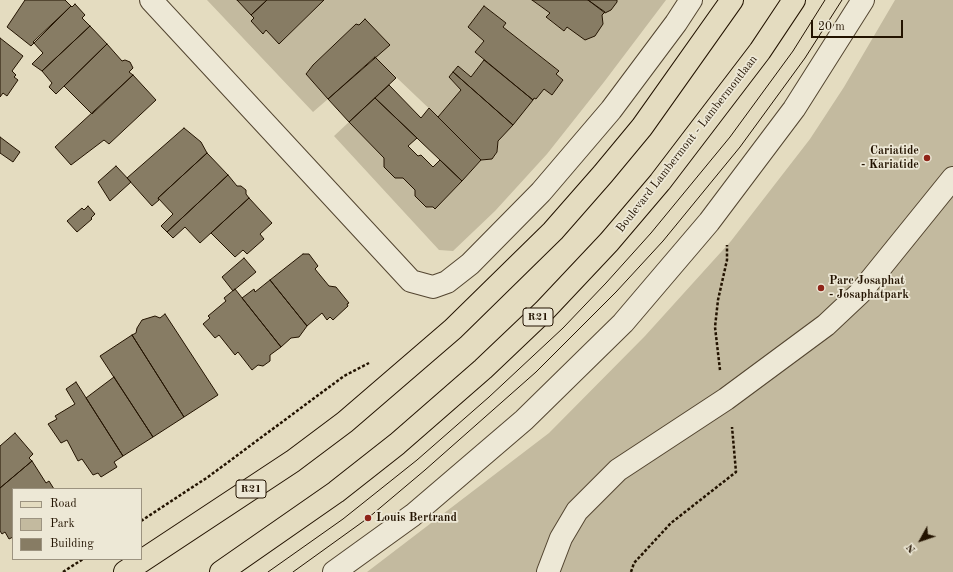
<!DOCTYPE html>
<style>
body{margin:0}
#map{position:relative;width:953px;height:572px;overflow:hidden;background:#e4dcc0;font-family:"Old Standard TT",serif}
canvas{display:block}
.legend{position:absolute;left:12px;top:488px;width:130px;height:72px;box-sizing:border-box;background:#ede8d6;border:1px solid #9c9380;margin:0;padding:5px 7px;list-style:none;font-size:12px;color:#231300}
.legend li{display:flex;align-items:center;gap:8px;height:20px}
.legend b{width:20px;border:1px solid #9c9380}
.north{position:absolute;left:901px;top:520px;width:40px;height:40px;-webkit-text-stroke:3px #ede8d6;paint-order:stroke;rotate:230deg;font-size:11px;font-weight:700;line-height:16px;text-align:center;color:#231300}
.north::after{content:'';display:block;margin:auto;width:14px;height:18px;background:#231300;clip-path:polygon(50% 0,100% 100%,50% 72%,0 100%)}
.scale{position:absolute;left:811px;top:20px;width:92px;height:18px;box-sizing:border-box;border:2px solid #231300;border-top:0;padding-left:5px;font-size:12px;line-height:14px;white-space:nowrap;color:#231300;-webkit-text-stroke:3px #ede8d6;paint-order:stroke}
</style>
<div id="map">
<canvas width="953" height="572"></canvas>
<ul class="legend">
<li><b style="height:5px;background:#e4dcc0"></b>Road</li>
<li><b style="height:11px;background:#c3ba9f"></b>Park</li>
<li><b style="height:11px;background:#877c64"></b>Building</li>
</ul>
<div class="north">N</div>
<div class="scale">20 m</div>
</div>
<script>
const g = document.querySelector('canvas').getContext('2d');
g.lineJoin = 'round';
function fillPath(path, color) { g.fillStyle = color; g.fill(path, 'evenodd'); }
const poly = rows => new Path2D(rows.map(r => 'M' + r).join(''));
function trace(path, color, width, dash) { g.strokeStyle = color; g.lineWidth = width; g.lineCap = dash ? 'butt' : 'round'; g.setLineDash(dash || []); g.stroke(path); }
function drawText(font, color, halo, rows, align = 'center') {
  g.font = font + ' "Old Standard TT",serif'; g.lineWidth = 3.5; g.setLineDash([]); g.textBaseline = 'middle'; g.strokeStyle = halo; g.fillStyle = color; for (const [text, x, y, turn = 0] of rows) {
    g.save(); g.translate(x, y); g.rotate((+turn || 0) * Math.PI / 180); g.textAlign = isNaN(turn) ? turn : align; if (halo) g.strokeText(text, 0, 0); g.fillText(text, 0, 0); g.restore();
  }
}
fillPath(poly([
 [207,0,237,0,254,18,252,21,262,33,266,30,279,44,324,0,532,0,550,13,546,18,564,31,567,27,595,36,603,24,602,15,605,12,611,10,617,0,666,0,604,82,547,154,495,211,453,251,439,250,334,136,349,122,384,158,384,167,395,178,403,178,415,190,415,196,425,207,435,209,481,160,489,160,495,156,498,151,498,141,534,98,536,99,544,89,552,95,563,80,556,74,558,70,503,27,506,23,484,6,468,27,484,41,475,52,484,60,471,77,458,67,449,77,461,90,438,117,375,57,365,19,359,25,356,24,313,65,306,73,328,99,313,112],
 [895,0,953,0,953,572,367,572,549,433,645,336,731,241,810,139,844,87]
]), '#c3ba9f');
const building = poly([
 [25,0,65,0,71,6,31,46,7,27,25,0],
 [237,0,267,0,251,15,237,0],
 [267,0,324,0,279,44,266,30,263,34,251,21,254,18,251,15,267,0],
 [532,0,588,0,605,12,602,15,603,24,595,36,585,40,567,27,564,31,546,17,550,13,532,0],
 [588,0,617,0,617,2,611,10,605,13,588,0],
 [75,4,85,15,82,18,90,26,42,71,32,64,43,53,33,42,71,6,72,7,75,4],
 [484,6,506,23,503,27,559,71,556,74,563,80,552,95,544,89,536,99,534,98,533,100,475,52,484,41,468,27,484,6],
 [365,19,390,45,328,99,306,74,313,65,356,24,359,25,365,19],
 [90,26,107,44,56,94,49,87,52,83,42,71,90,26],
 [0,38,23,56,12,71,16,75,14,77,18,80,7,96,3,93,0,97,0,38],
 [107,44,122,61,125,60,130,62,133,68,129,72,133,75,92,114,64,86,107,44],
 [375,57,396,78,349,122,328,99,375,57],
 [484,60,533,100,513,125,453,72,458,66,471,77,484,60],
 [453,72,513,125,498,141,497,152,492,159,481,160,438,117,461,90,449,77,453,72],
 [133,75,156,100,109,144,104,140,71,165,55,147,133,75],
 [389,85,421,118,429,108,481,160,462,181,375,98,389,85],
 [375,98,417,138,408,146,418,156,421,155,433,167,440,160,462,181,435,209,433,207,426,207,415,196,415,190,403,178,395,178,384,167,384,158,349,122,375,98],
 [184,128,201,142,207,153,158,198,159,200,152,206,127,178,184,128],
 [0,137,20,152,13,162,0,153,0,137],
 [207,153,228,175,167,232,161,226,173,214,158,198,207,153],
 [116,166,131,182,110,201,98,182,116,166],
 [228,175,237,186,241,186,246,190,246,194,249,198,200,243,185,227,173,238,167,232,228,175],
 [249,198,272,223,260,234,264,239,247,254,243,250,235,257,211,233,249,198],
 [88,206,95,214,91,218,92,219,77,232,67,221,82,208,84,210,88,206],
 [303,254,309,254,318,266,315,269,329,286,336,287,349,303,347,304,348,306,333,320,330,317,327,320,322,313,307,326,270,280,303,254],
 [244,258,256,272,233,291,222,277,244,258],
 [270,280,307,326,299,337,291,338,281,347,242,298,254,289,255,292,270,280],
 [235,289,281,347,270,355,270,361,263,366,258,365,252,370,238,352,235,355,219,335,215,338,203,324,210,318,208,316,226,301,224,298,235,289],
 [165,314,218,395,184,417,132,335,136,333,137,328,142,320,155,316,160,318,165,314],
 [132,335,184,417,153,437,100,356,132,335],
 [114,377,153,437,123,456,86,398,114,377],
 [76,382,123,456,114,462,117,467,101,477,98,473,93,475,82,459,78,461,67,440,61,443,48,424,57,419,55,416,75,404,66,389,76,382],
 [15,433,33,454,29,458,32,461,0,488,0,446,15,433],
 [32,461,46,483,49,481,54,489,13,489,13,537,9,539,5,532,2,534,0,531,0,488,32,461]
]);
fillPath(building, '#877c64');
trace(building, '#231300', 1);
const minor = poly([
 [151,0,411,281,433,287,447,282,470,264,541,192,611,110,676,23,691,0],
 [334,572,413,515,524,420,623,323,709,222,794,109,863,0],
 [548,572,561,538,577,511,618,470,726,399,826,325,860,293,953,178]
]);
const major = poly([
 [125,572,293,461,345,422,453,329,553,231,603,174,642,127,732,0],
 [221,572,336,492,397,444,483,369,544,311,609,242,660,182,760,51,794,0]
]);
trace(minor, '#534530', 24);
trace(major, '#231300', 24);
trace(poly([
 [720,370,715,327,718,300,727,260,727,245],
 [141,521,208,477,344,376,369,363],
 [63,572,83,559],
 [631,572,634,563,671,523,736,472,732,427]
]), '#231300', 2.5, [3, 2]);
trace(minor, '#ede8d6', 22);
trace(major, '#e4dcc0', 22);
trace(poly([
 [268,572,343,519,417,460,489,397,563,328,606,283,651,233,730,137,793,51,825,0],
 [293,572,368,518,425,470,536,372,616,292,663,241,740,147,805,58,842,0]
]), '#231300', 1);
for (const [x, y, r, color] of [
 [927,158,4,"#8f2418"],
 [821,288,4,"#8f2418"],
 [368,518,4,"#8f2418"]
]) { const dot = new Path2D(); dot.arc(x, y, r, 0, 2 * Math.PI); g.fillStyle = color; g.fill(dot); trace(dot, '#ede8d6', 1.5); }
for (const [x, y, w] of [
 [538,317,30],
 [251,489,30]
]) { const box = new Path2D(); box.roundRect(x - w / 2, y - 9, w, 18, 3); g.fillStyle = '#ede8d6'; g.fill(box); trace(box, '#231300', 1); }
drawText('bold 11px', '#231300', null, [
 ["R21",538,317],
 ["R21",251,489]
]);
drawText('12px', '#231300', '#ede8d6', [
 ["Boulevard Lambermont - Lambermontlaan",687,144,-52]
]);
drawText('bold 12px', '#231300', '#ede8d6', [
 ["Cariatide",919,151,"right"],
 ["- Kariatide",919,165,"right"],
 ["Parc Josaphat",829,281],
 ["- Josaphatpark",829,295],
 ["Louis Bertrand",376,518]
], 'left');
</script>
